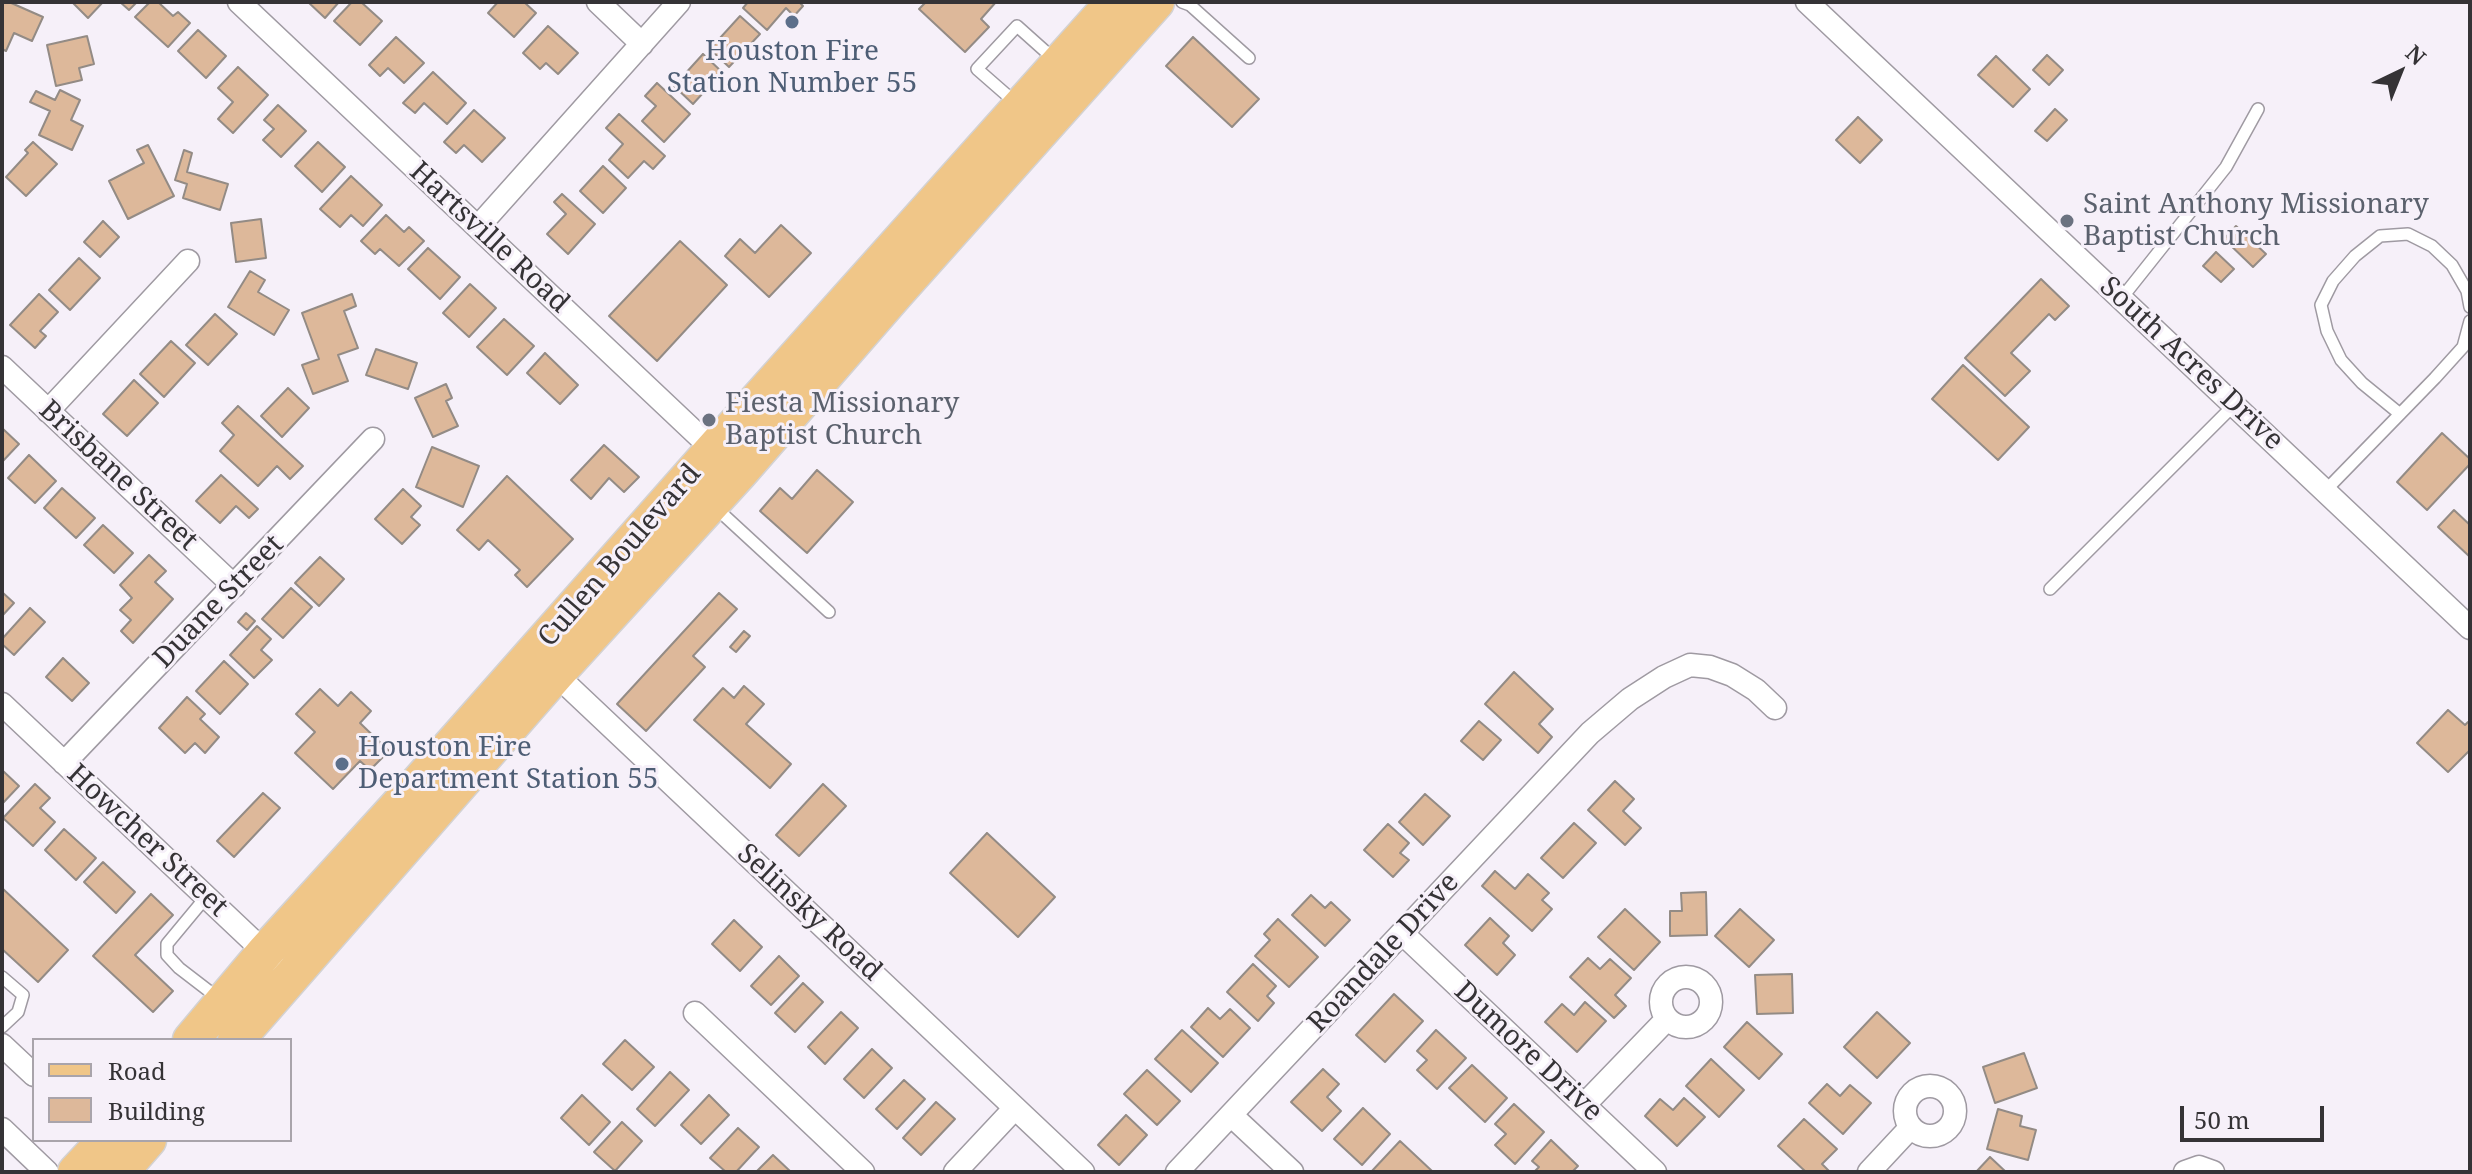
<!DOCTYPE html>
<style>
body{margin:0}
#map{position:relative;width:2472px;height:1174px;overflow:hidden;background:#f6f0f9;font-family:"Noto Serif",serif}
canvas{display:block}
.frame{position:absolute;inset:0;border:4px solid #353336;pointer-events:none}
.legend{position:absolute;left:32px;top:1038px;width:260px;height:104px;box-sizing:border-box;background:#f6f0f9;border:2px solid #a9a4ab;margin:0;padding:10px 14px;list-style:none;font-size:24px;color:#353336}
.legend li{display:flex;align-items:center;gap:16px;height:40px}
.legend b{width:40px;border:2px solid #a9a4ab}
.north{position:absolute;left:2360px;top:32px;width:80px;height:80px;-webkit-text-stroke:6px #f6f0f9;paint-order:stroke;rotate:43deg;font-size:22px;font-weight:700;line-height:32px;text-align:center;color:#353336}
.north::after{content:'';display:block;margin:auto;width:28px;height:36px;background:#353336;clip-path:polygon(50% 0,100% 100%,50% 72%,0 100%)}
.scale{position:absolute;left:2180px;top:1106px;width:144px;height:36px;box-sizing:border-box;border:4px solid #353336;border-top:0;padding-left:10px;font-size:24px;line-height:28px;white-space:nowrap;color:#353336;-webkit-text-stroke:6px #f6f0f9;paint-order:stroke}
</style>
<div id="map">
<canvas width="2472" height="1174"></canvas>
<div class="frame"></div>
<ul class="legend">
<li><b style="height:10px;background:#f0c688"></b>Road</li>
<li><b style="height:22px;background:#ddb89a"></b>Building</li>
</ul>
<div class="north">N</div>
<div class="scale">50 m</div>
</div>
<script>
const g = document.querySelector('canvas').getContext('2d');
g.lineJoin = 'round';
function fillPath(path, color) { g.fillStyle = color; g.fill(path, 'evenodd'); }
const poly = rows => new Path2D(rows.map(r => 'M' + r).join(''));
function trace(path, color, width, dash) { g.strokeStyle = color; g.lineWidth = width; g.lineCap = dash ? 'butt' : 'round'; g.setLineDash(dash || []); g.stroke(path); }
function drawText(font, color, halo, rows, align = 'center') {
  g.font = font + ' "Noto Serif",serif'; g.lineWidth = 6; g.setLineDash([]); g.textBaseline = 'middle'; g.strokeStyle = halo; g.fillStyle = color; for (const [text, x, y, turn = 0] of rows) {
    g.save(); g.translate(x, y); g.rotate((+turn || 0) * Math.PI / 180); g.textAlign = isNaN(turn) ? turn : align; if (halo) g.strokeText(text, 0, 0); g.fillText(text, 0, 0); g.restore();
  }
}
const building = poly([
 [3,2,9,2,43,17,32,41,14,33,6,51,2,49,3,2],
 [103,2,88,18,73,3,74,2,103,2],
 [120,2,137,2,129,10,120,2],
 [150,2,158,2,173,16,178,12,190,23,168,47,135,17,150,2],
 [308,2,339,2,325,18,308,2],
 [352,2,361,2,382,21,360,45,334,21,352,2],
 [498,2,524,2,536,13,514,37,488,13,498,2],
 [748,2,799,2,803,6,794,16,786,8,767,30,743,8,748,2],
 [926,2,996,2,981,19,989,27,965,52,919,9,926,2],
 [740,16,760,34,729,67,710,49,740,16],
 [548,26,578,53,558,74,546,63,540,69,523,53,548,26],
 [198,30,226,56,206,78,178,51,198,30],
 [87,36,94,64,79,68,82,80,56,86,47,45,87,36],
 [396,37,424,63,404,83,388,68,380,76,369,65,396,37],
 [1193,37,1259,99,1232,127,1166,66,1193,37],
 [703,54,722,72,693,104,674,86,703,54],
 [2047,55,2063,70,2049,85,2033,70,2047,55],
 [1996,56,2030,89,2013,107,1978,75,1996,56],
 [238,67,268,95,233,133,218,119,233,102,218,88,238,67],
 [433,72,466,103,447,124,424,103,415,113,403,103,433,72],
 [657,83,690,114,664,142,642,121,656,106,645,96,657,83],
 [60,90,80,100,71,120,83,126,72,150,39,135,50,111,30,102,36,91,55,100,60,90],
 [278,105,306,131,281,157,263,140,274,129,264,120,278,105],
 [2055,109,2067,120,2047,141,2035,131,2055,109],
 [474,110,505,138,482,162,464,145,456,153,444,142,474,110],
 [619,114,665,156,653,169,644,161,628,178,609,160,623,144,606,128,619,114],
 [1858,117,1882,140,1860,163,1836,140,1858,117],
 [33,142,57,164,26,196,6,177,28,153,25,150,33,142],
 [318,142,345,167,322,192,295,166,318,142],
 [148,145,174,196,128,219,109,181,144,163,137,150,148,145],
 [184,150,192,153,187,172,228,184,220,210,183,198,187,184,175,180,184,150],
 [603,166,626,188,603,213,580,191,603,166],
 [351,176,382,205,363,226,351,215,340,227,320,209,351,176],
 [562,194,595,224,568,254,547,234,566,214,554,202,562,194],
 [386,215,404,232,409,227,424,241,399,266,380,249,375,254,361,241,386,215],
 [261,219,266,258,236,262,231,223,261,219],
 [103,221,119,237,100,257,84,242,103,221],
 [781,225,811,253,769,297,725,256,740,239,755,253,781,225],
 [2236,226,2266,254,2253,267,2224,239,2236,226],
 [680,241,727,285,657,361,609,316,680,241],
 [428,248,460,277,440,299,408,269,428,248],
 [2216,252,2234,269,2221,282,2203,266,2216,252],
 [79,258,100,278,70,310,49,290,79,258],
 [250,271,265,280,258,292,289,310,274,335,228,307,250,271],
 [2041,279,2069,306,2055,320,2049,314,2011,353,2030,371,2005,396,1965,358,2041,279],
 [470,284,496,308,469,337,443,313,470,284],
 [39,294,58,312,40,331,46,336,35,348,10,325,39,294],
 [352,294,356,306,344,311,358,348,338,355,348,381,313,394,302,365,319,359,302,313,352,294],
 [215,314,237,334,208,365,186,345,215,314],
 [504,319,534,346,507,375,477,347,504,319],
 [171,341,195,363,164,397,140,374,171,341],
 [376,349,417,363,408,389,366,375,376,349],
 [545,353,578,385,560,404,527,373,545,353],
 [1963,365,2029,427,1998,460,1932,399,1963,365],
 [134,380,158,403,127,436,103,414,134,380],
 [446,384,452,398,446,401,458,426,433,437,415,398,446,384],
 [288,388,309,408,282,437,261,416,288,388],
 [238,406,303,466,290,479,277,466,258,486,220,451,234,435,222,423,238,406],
 [2,428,19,444,2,462,2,428],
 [2442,433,2470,459,2470,464,2427,510,2397,482,2442,433],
 [604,445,639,477,624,492,609,478,591,499,571,480,604,445],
 [432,447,479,466,463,507,416,487,432,447],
 [29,455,56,481,35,503,8,478,29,455],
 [817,470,853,502,807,553,760,511,780,488,792,499,817,470],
 [221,475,258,509,249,518,236,506,220,523,196,501,221,475],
 [507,476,573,539,527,587,515,575,520,570,488,540,479,550,457,530,507,476],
 [62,488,95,518,76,538,44,508,62,488],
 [403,489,421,506,411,517,420,525,402,544,375,519,403,489],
 [2454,510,2470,525,2470,557,2438,527,2454,510],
 [103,525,133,553,114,573,84,545,103,525],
 [149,555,166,571,155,582,173,599,133,643,121,631,131,620,120,610,132,598,120,585,149,555],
 [320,557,344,579,319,606,295,583,320,557],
 [291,588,312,607,283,638,262,619,291,588],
 [2,592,14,603,2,616,2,592],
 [719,593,737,609,693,656,705,667,646,731,617,704,719,593],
 [30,608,45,622,14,655,2,644,2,639,30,608],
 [246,613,255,621,247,630,238,622,246,613],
 [257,626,271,639,261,650,272,660,254,678,230,655,257,626],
 [744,631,750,636,736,652,730,647,744,631],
 [63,658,89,683,72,701,46,677,63,658],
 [224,661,248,684,220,714,196,691,224,661],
 [1514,672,1553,709,1539,724,1552,737,1538,753,1485,704,1514,672],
 [744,686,764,704,746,724,791,764,770,788,694,720,723,688,734,698,744,686],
 [320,689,338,706,351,692,371,711,360,723,389,751,370,770,360,761,333,789,295,753,315,732,296,714,320,689],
 [187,697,205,714,200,719,219,737,205,753,195,743,185,753,159,728,187,697],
 [2448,710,2465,725,2468,722,2470,724,2470,750,2448,772,2417,743,2448,710],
 [1479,721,1501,740,1483,760,1461,741,1479,721],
 [2,770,19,786,2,804,2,770],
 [1615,781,1634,799,1623,811,1641,828,1625,845,1588,810,1615,781],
 [35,784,50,798,40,808,55,822,33,846,3,818,35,784],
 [823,784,846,806,799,856,776,835,823,784],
 [263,793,280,808,234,857,217,841,263,793],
 [1425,794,1450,816,1423,845,1399,822,1425,794],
 [1574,823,1596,843,1563,878,1541,858,1574,823],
 [1388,824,1409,843,1400,853,1409,860,1393,877,1364,850,1388,824],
 [64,829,96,858,76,880,45,850,64,829],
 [987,833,1055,897,1018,937,950,873,987,833],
 [103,862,135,892,116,913,84,882,103,862],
 [1495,871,1515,889,1528,874,1549,893,1542,900,1552,909,1532,931,1482,886,1495,871],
 [2,888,68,950,38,982,2,949,2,888],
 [1706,892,1707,935,1670,936,1670,911,1682,911,1681,893,1706,892],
 [151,894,173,915,135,955,173,991,153,1012,93,956,151,894],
 [1311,895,1325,908,1331,902,1350,920,1325,946,1292,915,1311,895],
 [1625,909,1660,942,1634,970,1598,937,1625,909],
 [1740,909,1774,940,1749,967,1715,936,1740,909],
 [1490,918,1509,936,1503,943,1515,955,1497,975,1465,945,1490,918],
 [1278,919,1318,957,1289,987,1255,956,1270,940,1264,934,1278,919],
 [734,920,762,947,740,971,712,944,734,920],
 [779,956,799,976,771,1005,751,986,779,956],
 [1588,958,1600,969,1610,959,1631,978,1615,995,1626,1006,1614,1018,1570,977,1588,958],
 [1253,964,1276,986,1267,996,1274,1003,1258,1021,1227,992,1253,964],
 [1792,974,1793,1013,1757,1014,1755,975,1792,974],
 [803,983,823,1002,795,1032,775,1013,803,983],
 [1394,994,1423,1021,1385,1062,1356,1035,1394,994],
 [1585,1002,1606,1021,1577,1052,1545,1022,1562,1004,1574,1015,1585,1002],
 [1208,1008,1220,1019,1230,1009,1250,1028,1223,1057,1191,1027,1208,1008],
 [841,1012,858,1028,825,1064,808,1047,841,1012],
 [1877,1012,1910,1043,1877,1078,1844,1047,1877,1012],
 [1747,1022,1782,1054,1759,1079,1724,1047,1747,1022],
 [1182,1030,1218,1063,1191,1092,1155,1059,1182,1030],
 [1436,1030,1466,1058,1437,1089,1417,1070,1427,1060,1417,1051,1436,1030],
 [625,1040,654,1067,632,1090,603,1064,625,1040],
 [872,1049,892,1068,864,1098,844,1079,872,1049],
 [2024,1053,2037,1088,1995,1103,1983,1067,2024,1053],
 [1711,1059,1744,1090,1719,1117,1686,1086,1711,1059],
 [1472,1065,1507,1098,1485,1122,1449,1088,1472,1065],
 [1323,1069,1339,1084,1327,1097,1341,1111,1322,1131,1291,1102,1323,1069],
 [1147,1070,1180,1101,1157,1125,1124,1094,1147,1070],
 [670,1072,689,1090,655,1126,637,1109,670,1072],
 [904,1080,925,1099,897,1129,876,1109,904,1080],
 [1827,1084,1840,1096,1850,1085,1871,1103,1843,1134,1809,1103,1827,1084],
 [582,1095,610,1122,589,1145,561,1118,582,1095],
 [709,1095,729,1115,701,1144,681,1125,709,1095],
 [1684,1098,1705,1117,1677,1146,1645,1116,1660,1099,1673,1110,1684,1098],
 [936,1102,955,1119,921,1155,903,1138,936,1102],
 [1514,1104,1544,1132,1515,1164,1495,1145,1506,1134,1495,1124,1514,1104],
 [1363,1108,1390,1134,1362,1165,1334,1139,1363,1108],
 [1998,1109,2022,1116,2020,1126,2036,1130,2028,1160,1987,1149,1998,1109],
 [1126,1115,1147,1135,1119,1165,1098,1145,1126,1115],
 [1804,1119,1837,1149,1822,1164,1830,1172,1806,1172,1778,1146,1804,1119],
 [622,1122,642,1141,615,1171,594,1152,622,1122],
 [738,1128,759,1147,736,1172,726,1172,710,1158,738,1128],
 [1551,1140,1578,1166,1572,1172,1534,1172,1539,1167,1532,1161,1551,1140],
 [1400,1141,1432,1171,1431,1172,1371,1172,1400,1141],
 [773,1155,791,1172,756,1172,773,1155],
 [1990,1157,2006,1172,1976,1172,1990,1157]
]);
fillPath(building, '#ddb89a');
trace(building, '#938b85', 2);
const service = poly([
 [1182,2,1190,5,1249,58],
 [1017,104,977,69,1017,26,1055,60],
 [2121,299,2226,167,2258,109],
 [2400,414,2362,383,2341,360,2327,331,2321,305,2333,281,2355,256,2380,236,2408,234,2432,246,2452,265,2467,291,2470,307],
 [2325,491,2435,378,2463,347,2470,321],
 [715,507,829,612],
 [2050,589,2234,405],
 [206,897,167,944,167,955,179,968,218,998],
 [2,977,23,995,18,1012,2,1027]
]);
const minor = poly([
 [239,2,721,457],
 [598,2,642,44],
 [1807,2,2470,628],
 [478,227,679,2],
 [2,367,234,586],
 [48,411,188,261],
 [549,668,1083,1172],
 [2,704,272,959],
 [64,763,373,439],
 [1402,933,1655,1172],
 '1661 1002a25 25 0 1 1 50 0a25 25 0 1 1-50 0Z',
 [695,1013,863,1172],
 [2,1045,34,1075],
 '1905 1111a25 25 0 1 1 50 0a25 25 0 1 1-50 0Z',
 [1584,1105,1667,1019],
 [1231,1115,1292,1172],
 [2,1129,47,1172],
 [955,1172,1015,1108],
 [1177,1172,1590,733,1630,699,1664,677,1690,665,1710,667,1732,675,1756,690,1775,708],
 [1869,1172,1911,1127],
 [2185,1172,2199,1167,2213,1172]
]);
const primary = poly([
 [191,1040,265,952,398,806,713,450,1114,2],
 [236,1040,556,674,740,472,896,293,1156,2],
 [76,1172,106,1140],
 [120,1172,148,1140]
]);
trace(service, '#9f9aa2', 14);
trace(minor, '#9f9aa2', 25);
trace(primary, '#d3d2d3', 39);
trace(service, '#fff', 11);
trace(minor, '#fff', 22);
trace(primary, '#f0c688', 36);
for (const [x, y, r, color] of [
 [792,22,8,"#5c6f8a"],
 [2067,221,8,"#6b7280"],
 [709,420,8,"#6b7280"],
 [342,764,8,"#5c6f8a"]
]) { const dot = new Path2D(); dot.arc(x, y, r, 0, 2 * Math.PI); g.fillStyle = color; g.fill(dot); trace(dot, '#f6f0f9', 3); }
drawText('28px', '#4e5e75', '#f6f0f9', [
 ["Houston Fire",792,52],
 ["Station Number 55",792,84],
 ["Houston Fire",358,748,"left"],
 ["Department Station 55",358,780,"left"]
]);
drawText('28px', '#5b616d', '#f6f0f9', [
 ["Saint Anthony Missionary",2083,205],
 ["Baptist Church",2083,237],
 ["Fiesta Missionary",725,404],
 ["Baptist Church",725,436]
], 'left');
drawText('28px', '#353336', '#f6f0f9', [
 ["Hartsville Road",489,238,43],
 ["South Acres Drive",2191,364,43],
 ["Brisbane Street",118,476,43],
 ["Cullen Boulevard",620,556,-49],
 ["Duane Street",219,602,-46],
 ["Howcher Street",147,841,43],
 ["Selinsky Road",809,913,43],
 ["Roandale Drive",1384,953,-47],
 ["Dumore Drive",1528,1052,43]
]);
</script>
